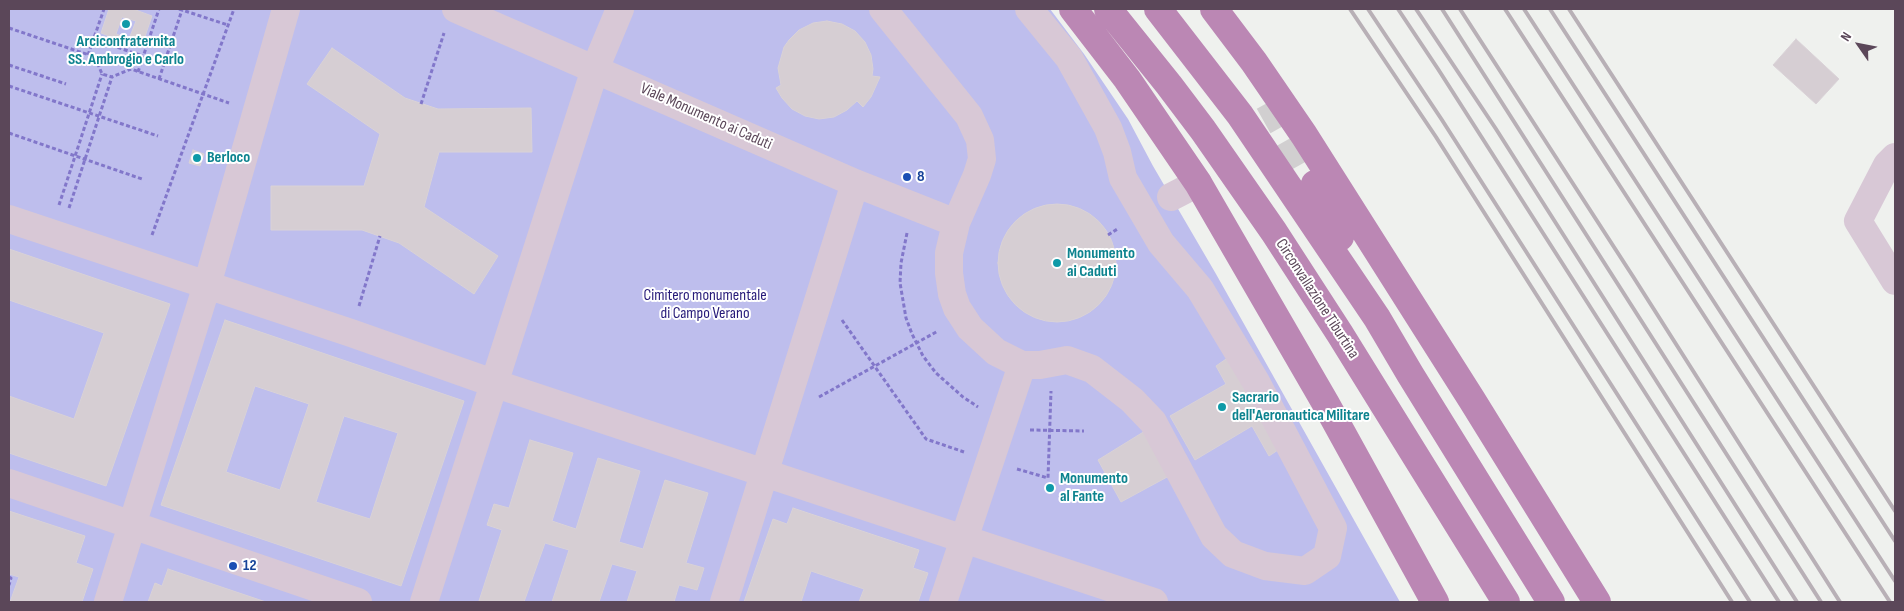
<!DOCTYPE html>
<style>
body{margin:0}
#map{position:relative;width:1904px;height:611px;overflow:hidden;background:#eff1ee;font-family:"Sofia Sans Condensed",sans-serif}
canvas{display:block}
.frame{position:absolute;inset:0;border:10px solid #5b4759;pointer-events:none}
.north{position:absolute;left:1834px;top:20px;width:50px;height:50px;-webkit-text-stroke:4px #fff;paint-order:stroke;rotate:303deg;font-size:14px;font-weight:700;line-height:20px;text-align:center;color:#5b4759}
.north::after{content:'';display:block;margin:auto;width:18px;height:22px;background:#5b4759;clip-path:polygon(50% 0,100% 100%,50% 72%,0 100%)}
</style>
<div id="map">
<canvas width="1904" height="611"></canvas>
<div class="frame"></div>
<div class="north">N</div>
</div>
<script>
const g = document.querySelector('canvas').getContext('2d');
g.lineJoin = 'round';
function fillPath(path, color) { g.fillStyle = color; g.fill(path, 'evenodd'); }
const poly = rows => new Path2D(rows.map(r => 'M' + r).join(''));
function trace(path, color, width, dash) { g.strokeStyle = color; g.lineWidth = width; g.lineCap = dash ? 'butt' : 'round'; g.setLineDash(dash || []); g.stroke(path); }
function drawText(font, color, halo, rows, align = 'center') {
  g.font = font + ' "Sofia Sans Condensed",sans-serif'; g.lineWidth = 4; g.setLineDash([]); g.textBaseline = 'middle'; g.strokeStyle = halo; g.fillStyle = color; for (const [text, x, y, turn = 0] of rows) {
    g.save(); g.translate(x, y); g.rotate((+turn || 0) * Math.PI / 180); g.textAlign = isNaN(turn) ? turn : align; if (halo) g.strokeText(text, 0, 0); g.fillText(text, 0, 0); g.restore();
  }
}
fillPath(poly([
 [9,9,1050,9,1084,54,1128,119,1153,166,1216,274,1400,602,9,602]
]), '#bebeed');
const building = poly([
 [109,9,133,9,152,16,141,48,101,33,109,9],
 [122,17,136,21,129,39,116,34,122,17],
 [827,21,842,24,855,31,865,42,871,55,873,69,872,76,880,77,871,97,863,107,857,101,847,110,834,117,819,119,805,116,792,109,782,98,776,88,781,85,778,68,784,47,789,40,799,30,813,23,827,21],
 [1796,39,1839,79,1816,104,1773,65,1796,39],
 [332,48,405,98,438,109,531,108,532,152,439,152,424,207,498,256,474,294,399,243,362,230,271,230,271,186,364,186,380,134,307,84,332,48],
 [193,150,204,154,200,166,189,163,193,150],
 '998 263a59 59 0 1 1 118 0a59 59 0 1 1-118 0Z',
 [9,249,170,304,106,486,9,453,9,396,74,419,104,333,9,300,9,249],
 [225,320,464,401,401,586,161,505,225,320],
 [255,386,309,404,280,490,226,472,255,386],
 [344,416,398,433,370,519,316,502,344,416],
 [1229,357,1281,448,1269,456,1252,426,1195,460,1170,416,1226,384,1216,366,1229,357],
 [1145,431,1169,476,1121,502,1098,460,1145,431],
 [530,440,573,453,552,521,576,529,598,458,640,471,619,542,643,549,665,480,708,493,686,563,704,568,697,590,679,585,674,602,627,602,637,571,612,564,599,602,552,602,569,550,545,543,524,602,484,602,479,601,502,530,487,525,494,504,509,508,530,440],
 [793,508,919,550,913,568,928,573,918,602,859,602,864,589,811,571,801,602,744,602,773,519,787,524,793,508],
 [9,511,85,536,76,563,93,569,82,602,10,602,19,577,9,574,9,511],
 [168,569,266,602,148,602,155,583,162,586,168,569]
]);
fillPath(building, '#d6ced3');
trace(building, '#d9d2d7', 1);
trace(poly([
 [1269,102,1315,184]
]), '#d1cfd0', 28, [28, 14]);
trace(poly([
 [179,9,228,25],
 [9,28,95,57,102,74,112,77,131,69,229,103],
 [93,39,143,56],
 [88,55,104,9],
 [9,65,66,84],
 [138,72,159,9],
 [159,79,182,10],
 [9,86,158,136],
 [421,104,444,33],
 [9,133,142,179],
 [59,205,102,74],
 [69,208,112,77],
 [907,233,901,263,900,283,906,318,912,334,923,356,936,373,963,397,978,407],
 [152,235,234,9],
 [1108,235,1119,228],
 [359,306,380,236],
 [842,320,926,439,964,452],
 [819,397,938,331],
 [1030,430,1084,431],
 [1017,469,1048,478,1051,391],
 [9,577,11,578,9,585]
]), '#8277ca', 3, [4, 2.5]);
trace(poly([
 [456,9,855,183,956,223],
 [883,9,969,116,980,140,982,159,977,175,956,223,949,253,949,273,952,294,957,308,970,328,996,352,1022,365,1040,365,1067,360,1092,369,1132,400,1153,422,1214,536,1233,554,1265,566,1305,571,1327,556,1333,528,1256,382,1200,289,1161,243,1123,178,1117,152,1108,128,1069,58,1029,9],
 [1895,157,1887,165,1858,221,1895,281],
 [1171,197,1198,183],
 [9,219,351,333,493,383,1154,602],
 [9,483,358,602],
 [108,602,207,285,286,9],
 [424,602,595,69,620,9],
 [724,602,855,183],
 [943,602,1022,365]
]), '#d8c8d6', 28);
trace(poly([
 [1073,9,1127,79,1198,183,1326,404,1435,602],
 [1108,9,1169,85,1203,130,1274,232,1340,334,1506,602],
 [1158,9,1240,115,1377,318,1410,374,1551,602],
 [1214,9,1254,62,1304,135,1472,400,1597,602],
 [1315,184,1340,237]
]), '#bb87b4', 28);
trace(poly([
 [1350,9,1436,137,1732,602],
 [1368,9,1442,120,1750,602],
 [1398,9,1438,69,1779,602],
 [1416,9,1496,129,1797,602],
 [1442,9,1821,602],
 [1460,9,1634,278,1840,602],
 [1505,9,1890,602],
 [1524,9,1895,581],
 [1550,9,1895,541],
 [1569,9,1895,511]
]), '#b8b0b6', 4);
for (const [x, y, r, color] of [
 [126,24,5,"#0f9aa8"],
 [197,158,5,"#0f9aa8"],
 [907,177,5,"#1a4fb4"],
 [1057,263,5,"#0f9aa8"],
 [1222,407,5,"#0f9aa8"],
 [1050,488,5,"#0f9aa8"],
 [233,566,5,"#1a4fb4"]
]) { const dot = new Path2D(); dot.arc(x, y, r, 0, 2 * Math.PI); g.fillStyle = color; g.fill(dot); trace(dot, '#fff', 2); }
drawText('bold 16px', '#0d838f', '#fff', [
 ["Arciconfraternita",126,42,"center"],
 ["SS. Ambrogio e Carlo",126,60,"center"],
 ["Berloco",207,158],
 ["Monumento",1067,254],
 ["ai Caduti",1067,272],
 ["Sacrario",1232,398],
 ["dell'Aeronautica Militare",1232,416],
 ["Monumento",1060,479],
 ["al Fante",1060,497]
], 'left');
drawText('16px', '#5b4759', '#fff', [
 ["Viale Monumento ai Caduti",706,117,24],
 ["Circonvallazione Tiburtina",1317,299,57]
]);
drawText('bold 16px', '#164399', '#fff', [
 ["8",917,177],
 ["12",243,566]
], 'left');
drawText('16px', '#261a79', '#fff', [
 ["Cimitero monumentale",705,296],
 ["di Campo Verano",705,314]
]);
</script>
